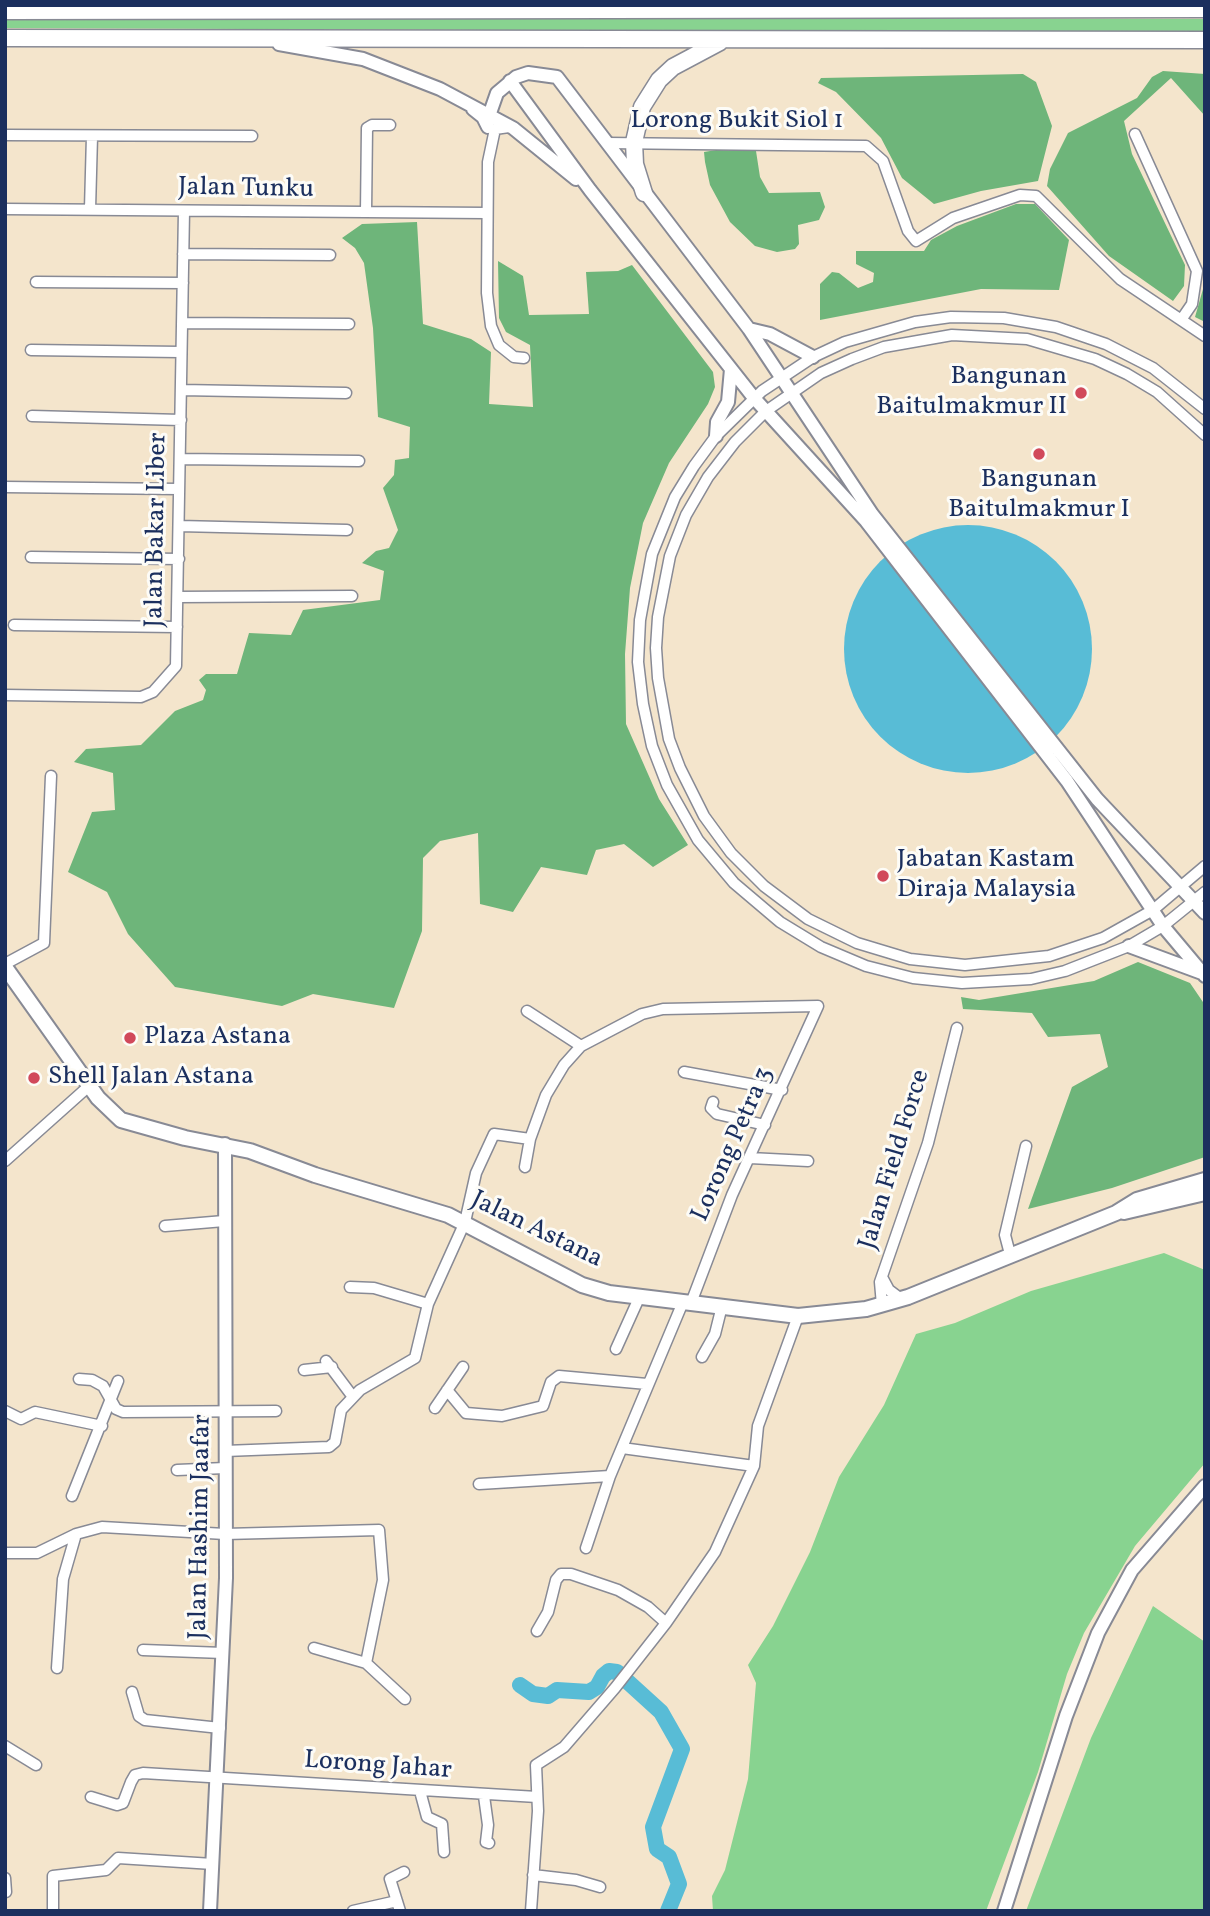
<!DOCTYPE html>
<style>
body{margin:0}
#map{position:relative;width:1210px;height:1916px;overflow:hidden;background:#f4e5cc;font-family:Vollkorn,serif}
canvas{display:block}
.frame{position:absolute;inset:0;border:7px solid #1b2f5e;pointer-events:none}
</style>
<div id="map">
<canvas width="1210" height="1916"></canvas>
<div class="frame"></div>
</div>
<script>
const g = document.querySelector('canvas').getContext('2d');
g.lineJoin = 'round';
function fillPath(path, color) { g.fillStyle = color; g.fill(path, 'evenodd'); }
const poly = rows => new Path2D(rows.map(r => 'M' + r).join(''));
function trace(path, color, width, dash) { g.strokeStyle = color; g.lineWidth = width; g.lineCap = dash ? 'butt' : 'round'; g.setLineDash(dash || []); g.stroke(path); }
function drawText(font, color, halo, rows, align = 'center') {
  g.font = font + ' Vollkorn,serif'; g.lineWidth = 6; g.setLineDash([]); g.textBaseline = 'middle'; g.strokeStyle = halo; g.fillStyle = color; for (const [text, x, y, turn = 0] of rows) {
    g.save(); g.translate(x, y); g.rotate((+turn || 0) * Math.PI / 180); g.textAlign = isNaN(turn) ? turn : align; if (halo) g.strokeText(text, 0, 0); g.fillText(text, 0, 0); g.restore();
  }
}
fillPath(poly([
 [5,17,1205,19,1205,33,5,28],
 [1164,1253,1205,1270,1205,1463,1135,1546,1084,1633,1067,1674,1038,1772,986,1911,713,1911,712,1896,725,1870,748,1779,756,1683,748,1665,773,1626,810,1552,839,1477,884,1405,916,1334,955,1323,1031,1291],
 [1153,1606,1205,1642,1203,1911,1026,1911,1091,1738]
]), '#88d390');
fillPath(poly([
 [1163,71,1205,74,1205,116,1171,78,1124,121,1132,154,1185,265,1184,286,1173,301,1109,256,1047,186,1050,169,1068,133,1137,98,1152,77],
 [1023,74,1036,82,1052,126,1038,181,981,191,934,204,902,178,881,138,836,92,818,83,821,78],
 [716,150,756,151,760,177,769,193,820,192,825,207,819,220,798,225,799,244,795,249,777,252,755,246,730,222,710,185,705,162,704,152],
 [1016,204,1035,204,1069,240,1059,290,981,289,820,320,820,284,832,272,839,273,858,288,873,282,874,273,856,264,856,251,924,251,931,240,957,226],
 [417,222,423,324,471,339,491,352,489,404,533,407,530,345,506,332,499,318,498,261,523,276,529,315,589,314,586,272,618,271,632,265,713,372,715,387,708,404,669,463,643,523,630,588,625,654,626,724,659,799,688,845,653,867,624,844,596,850,587,875,541,867,513,912,480,904,478,833,440,841,423,858,422,931,394,1008,313,994,282,1006,175,987,128,934,107,892,68,872,92,812,115,810,113,773,74,762,86,749,141,745,175,711,203,700,206,690,199,680,206,674,237,674,249,633,291,635,303,610,380,600,384,571,362,563,376,551,389,548,398,530,383,488,394,475,395,460,409,458,410,427,378,417,373,328,364,263,355,248,342,238,362,224],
 [1205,282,1205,322,1195,317],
 [1138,962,1190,983,1205,1005,1205,1157,1112,1188,1028,1209,1072,1087,1108,1067,1100,1034,1048,1037,1032,1013,963,1009,961,997,979,1000,1094,981]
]), '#6eb57a');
fillPath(poly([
 '844 649a124 124 0 1 1 248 0a124 124 0 1 1-248 0Z'
]), '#58bcd6');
trace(poly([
 [520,1685,533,1694,548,1696,557,1690,589,1692,597,1687,603,1676,609,1671,617,1672,661,1712,682,1749,653,1827,657,1849,669,1857,679,1884,668,1911]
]), '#58bcd6', 16);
const minor = poly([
 [509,127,495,129,488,162,487,293,491,326,499,345,514,357,524,358],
 [1135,134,1197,271,1192,304,1181,320],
 [5,135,252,136],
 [607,143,866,146,883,161,908,231,916,241,953,218,1020,195,1036,196,1120,279,1205,336],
 [5,209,486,213],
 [90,209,92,136],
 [366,212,367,128,372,125,390,125],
 [183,254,330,255],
 [36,282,183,283],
 [182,323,349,324],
 [31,350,180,352],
 [181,390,346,393],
 [1205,409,1153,368,1106,344,1056,327,1004,318,951,317,915,322,845,342,813,357,762,391,716,436,694,466,675,497,652,554,640,620,638,662,643,704,652,746,667,785,698,840,734,883,780,922,821,947,866,966,913,978,962,983,1031,979,1065,971,1129,946,1163,926,1205,892],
 [32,416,181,420],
 [1205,435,1157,392,1127,374,1095,359,1027,339,952,335,884,347,852,359,821,373,766,411,735,442,708,477,686,515,670,556,658,617,656,648,658,678,669,739,680,768,704,816,731,853,764,886,808,919,857,943,910,959,965,965,1049,956,1103,938,1153,910,1205,866],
 [180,459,359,461],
 [5,487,178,489],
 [179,526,347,530],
 [31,557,179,559],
 [178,597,352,596],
 [14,625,177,627],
 [5,695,141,697,153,692,176,666,184,211],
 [5,964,44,943,51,776],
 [581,1046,642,1014,663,1009,818,1006,732,1195,691,1303],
 [684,1072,782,1090],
 [713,1102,711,1108,717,1114,765,1125],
 [750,1158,808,1161],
 [5,1161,89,1086],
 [525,1167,530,1139],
 [165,1226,224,1221],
 [1010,1254,1005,1235,1026,1146],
 [882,1277,889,1290,901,1299],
 [350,1287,374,1288,428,1304],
 [882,1305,880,1282,928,1143,957,1028],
 [616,1349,639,1298],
 [702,1357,715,1334,722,1306],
 [326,1361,353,1397],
 [304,1370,332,1367],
 [79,1379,92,1380,103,1386,116,1409,123,1412,276,1411],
 [447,1390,466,1413,502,1416,543,1406,551,1382,559,1376,647,1384],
 [435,1408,463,1367],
 [5,1411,21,1419,35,1412,102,1426],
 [622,1448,754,1466],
 [225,1451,329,1447,335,1442,341,1410,360,1390,415,1358,428,1304,465,1222,476,1173,494,1134,530,1139,546,1095,564,1065,581,1046,527,1011],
 [177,1470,225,1468],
 [479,1484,610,1476],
 [72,1496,118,1381],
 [586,1548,610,1476,683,1302],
 [5,1553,37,1553,76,1534,102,1527,225,1534,379,1530,383,1580,366,1663],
 [537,1631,548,1612,556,1580,561,1574,571,1574,618,1590,648,1607,666,1623],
 [314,1648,366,1663,405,1699],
 [143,1650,223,1653],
 [57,1668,63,1579,76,1534],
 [132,1692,139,1716,145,1720,220,1728],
 [5,1746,36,1765],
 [420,1791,427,1817,442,1824,444,1852],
 [484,1796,488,1825,486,1842,489,1843],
 [91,1797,117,1805,123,1803,131,1782,135,1775,143,1773,537,1797],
 [533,1875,576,1880,600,1887],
 [5,1878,6,1892],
 [53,1911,53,1876,106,1870,118,1858,213,1864],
 [353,1911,397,1901],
 [400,1911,390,1879,404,1872],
 [531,1911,538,1811,536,1765,564,1747,615,1688,666,1623,715,1552,754,1466,758,1426,798,1316]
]);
const tertiary = poly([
 [279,44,363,59,440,89,513,128,576,179],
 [510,81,590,190,754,398,866,521,1067,781,1163,926,1205,976],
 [473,109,483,117,488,127],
 [490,113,497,93,516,77,528,73,557,77,749,329,872,514,1097,799,1205,913],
 [749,329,770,334,813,357],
 [716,436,717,422,728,402,731,369],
 [1129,946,1202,973],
 [210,1911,226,1578,225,1144],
 [1004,1911,1066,1716,1098,1633,1132,1570,1205,1486]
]);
const secondary = poly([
 [5,967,98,1098,121,1120,185,1138,250,1151,315,1175,448,1215,582,1285,609,1293,798,1316,866,1309,908,1297,1116,1213,1137,1200,1205,1180],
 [1124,1212,1205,1193]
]);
const primary = poly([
 [5,11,1205,9],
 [5,38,1205,40],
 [644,193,635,164,634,142,642,107,659,80,673,67,720,42]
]);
trace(minor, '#888a95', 13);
trace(tertiary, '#888a95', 16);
trace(secondary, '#888a95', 18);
trace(primary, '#888a95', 19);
trace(minor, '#fff', 10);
trace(tertiary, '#fff', 12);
trace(secondary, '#fff', 14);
trace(primary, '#fff', 16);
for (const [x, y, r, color] of [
 [1081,393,7,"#d1495b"],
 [1039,454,7,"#d1495b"],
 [883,876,7,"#d1495b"],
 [130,1038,7,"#d1495b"],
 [34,1078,7,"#d1495b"]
]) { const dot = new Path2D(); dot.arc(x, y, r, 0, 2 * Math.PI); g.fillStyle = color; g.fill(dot); trace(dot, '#fdfcf7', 2.5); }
drawText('26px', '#1b2f5e', '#fdfcf7', [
 ["Lorong Bukit Siol 1",737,122],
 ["Jalan Tunku",246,190,1],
 ["Jalan Bakar Liber",158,530,-89],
 ["Lorong Petra 3",734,1145,-66],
 ["Jalan Field Force",896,1160,-73],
 ["Jalan Astana",536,1231,26],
 ["Jalan Hashim Jaafar",202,1527,-89],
 ["Lorong Jahar",378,1767,4]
]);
drawText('26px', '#1b2f5e', '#fdfcf7', [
 ["Bangunan",1067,378,"right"],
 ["Baitulmakmur II",1067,408,"right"],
 ["Bangunan",1039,481,"center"],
 ["Baitulmakmur I",1039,511,"center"],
 ["Jabatan Kastam",897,861],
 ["Diraja Malaysia",897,891],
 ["Plaza Astana",144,1038],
 ["Shell Jalan Astana",48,1078]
], 'left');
</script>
